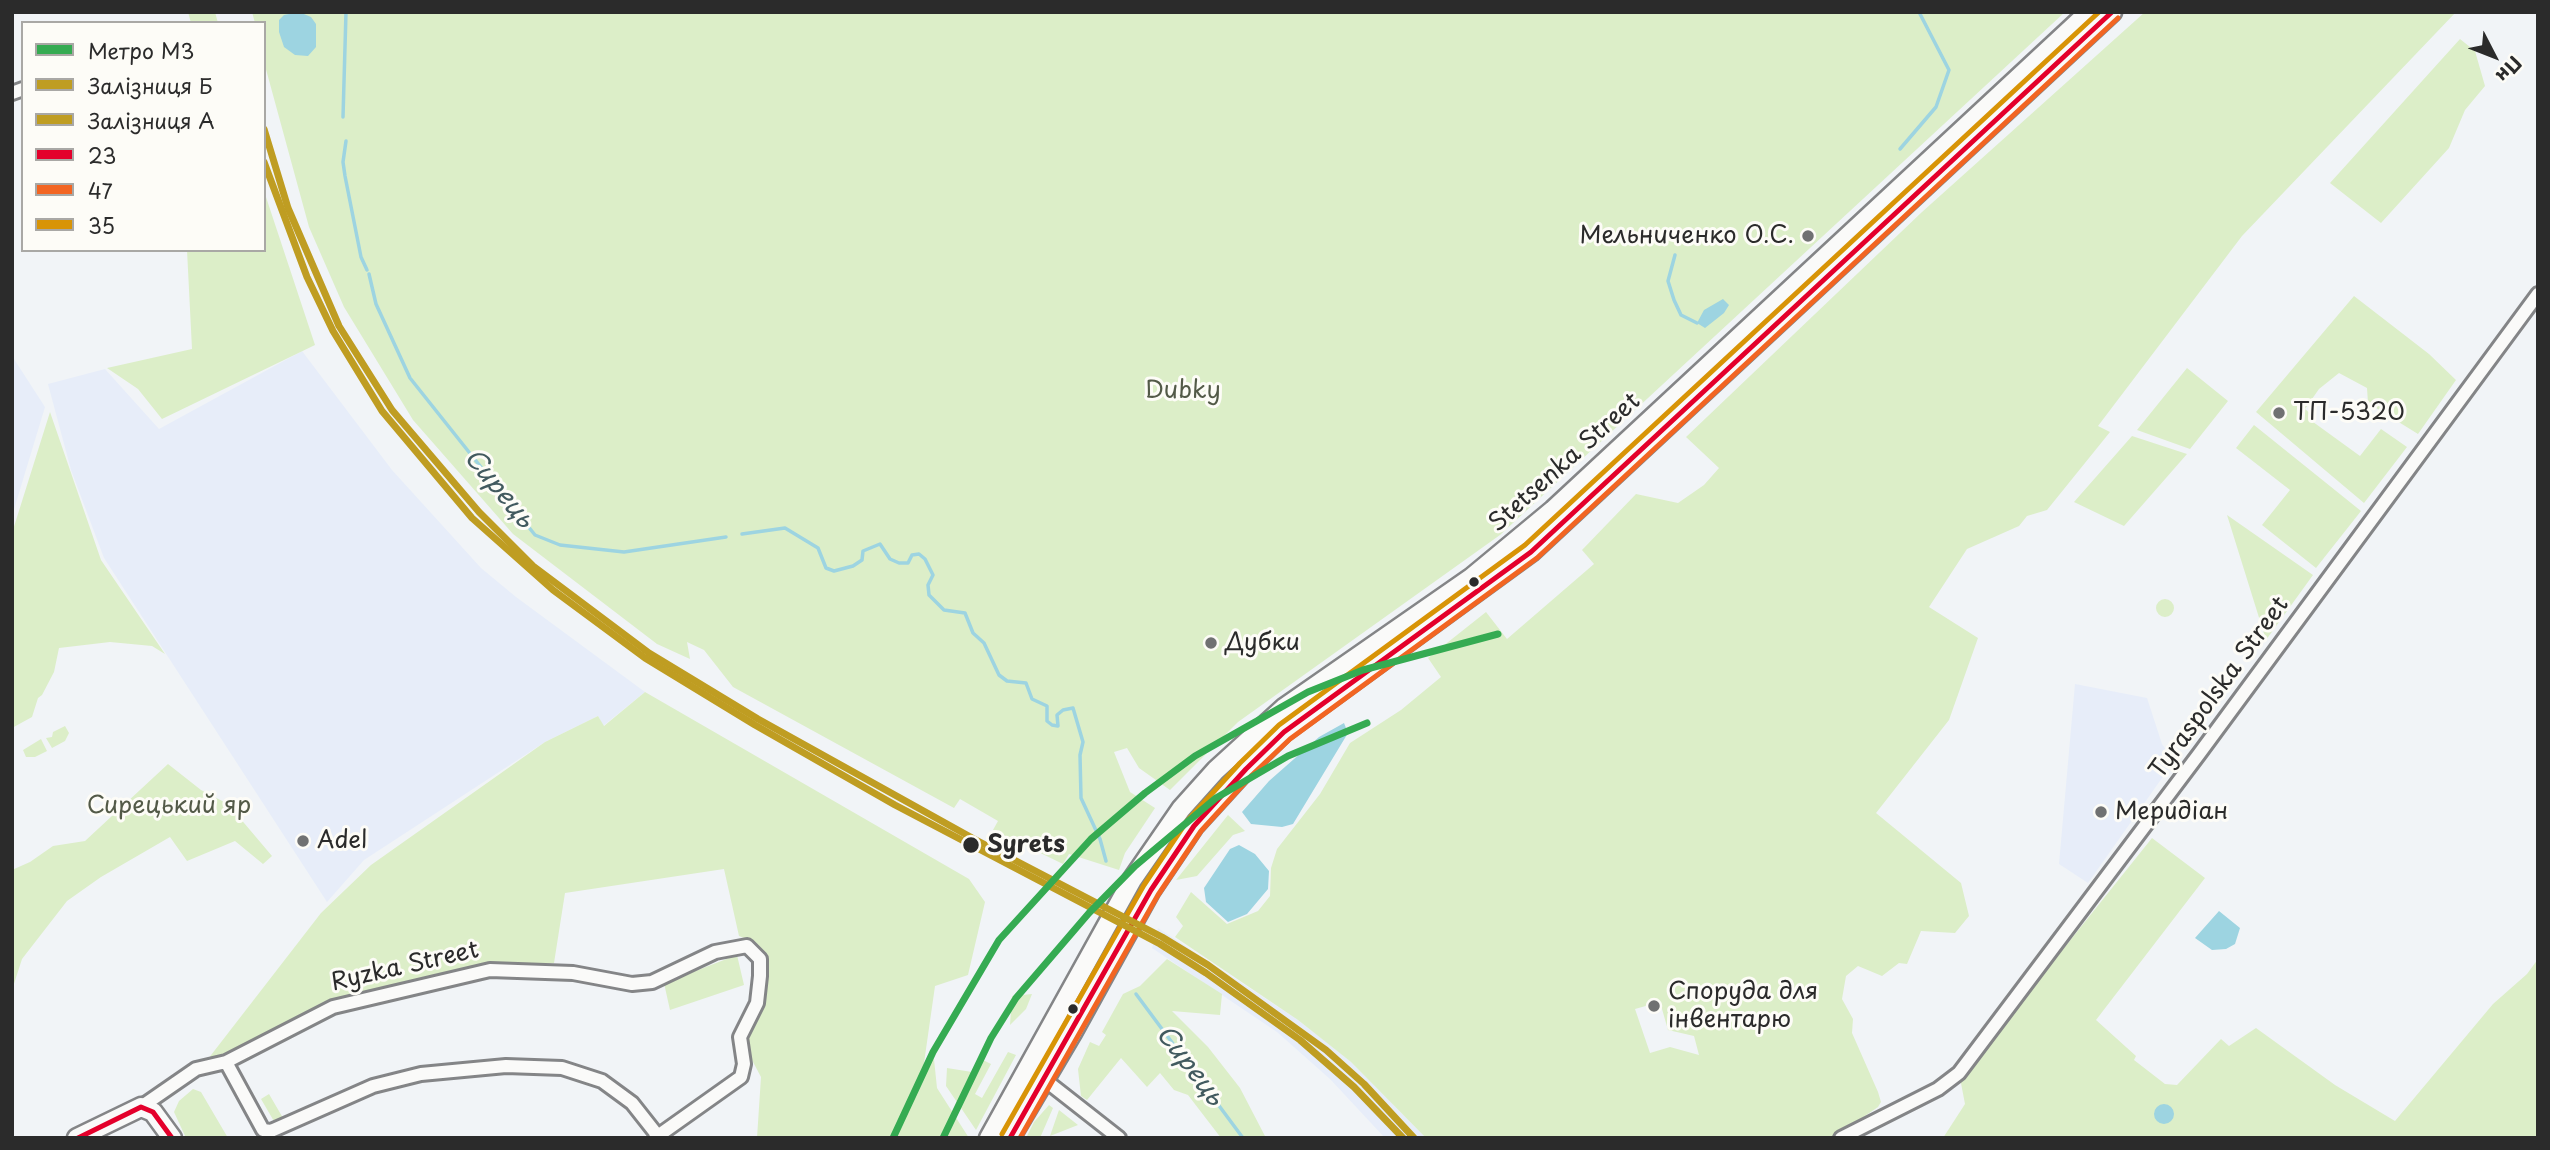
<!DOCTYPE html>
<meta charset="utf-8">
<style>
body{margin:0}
#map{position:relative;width:2550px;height:1150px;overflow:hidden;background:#f1f4f7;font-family:"Playpen Sans",sans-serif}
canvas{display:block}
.frame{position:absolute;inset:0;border:14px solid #2b2b2b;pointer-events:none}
.legend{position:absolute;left:21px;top:21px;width:245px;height:231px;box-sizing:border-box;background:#fdfcf7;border:2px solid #a9a8a5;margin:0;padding:9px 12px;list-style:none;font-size:21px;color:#2b2b2b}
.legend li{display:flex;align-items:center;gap:14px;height:35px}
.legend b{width:35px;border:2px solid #a9a8a5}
.north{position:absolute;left:2459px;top:21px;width:70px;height:70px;-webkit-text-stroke:5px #fdfcf7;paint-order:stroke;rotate:132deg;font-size:19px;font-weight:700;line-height:28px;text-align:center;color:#2b2b2b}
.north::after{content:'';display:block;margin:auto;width:24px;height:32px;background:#2b2b2b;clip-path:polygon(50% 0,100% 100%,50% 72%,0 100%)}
</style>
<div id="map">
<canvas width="2550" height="1150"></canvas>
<div class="frame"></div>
<ul class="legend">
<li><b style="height:9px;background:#35ab52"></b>Метро M3</li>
<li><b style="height:9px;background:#bf9d22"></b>Залізниця Б</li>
<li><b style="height:9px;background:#bf9d22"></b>Залізниця A</li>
<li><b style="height:9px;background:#e4002b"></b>23</li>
<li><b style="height:9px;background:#f26522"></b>47</li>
<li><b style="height:9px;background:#d89406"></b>35</li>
</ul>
<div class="north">Пн</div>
</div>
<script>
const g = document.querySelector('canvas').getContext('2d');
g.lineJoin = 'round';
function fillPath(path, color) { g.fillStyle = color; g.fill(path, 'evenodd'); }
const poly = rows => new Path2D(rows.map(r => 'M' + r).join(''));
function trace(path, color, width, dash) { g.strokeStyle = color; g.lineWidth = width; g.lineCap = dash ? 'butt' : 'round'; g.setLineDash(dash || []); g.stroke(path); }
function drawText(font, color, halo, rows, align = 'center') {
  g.font = font + ' "Playpen Sans",sans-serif'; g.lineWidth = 6; g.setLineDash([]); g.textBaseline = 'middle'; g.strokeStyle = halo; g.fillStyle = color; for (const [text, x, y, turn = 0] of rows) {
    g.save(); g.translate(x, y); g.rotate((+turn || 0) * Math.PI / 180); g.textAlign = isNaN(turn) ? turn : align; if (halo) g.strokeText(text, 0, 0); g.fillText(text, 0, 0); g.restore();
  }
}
fillPath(poly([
 [302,351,392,470,481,568,516,597,645,692,603,726,598,716,545,742,364,860,327,902,104,558,71,470,48,384,105,369,159,429],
 [14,359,45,407,12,516,12,360],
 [2075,684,2147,698,2162,744,2174,761,2088,883,2059,864],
 [1158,928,1298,1020,1351,1062,1426,1138,1385,1138,1330,1079,1277,1032,1152,948]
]), '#e7edf9');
fillPath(poly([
 [188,12,215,12,218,23,191,23],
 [252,12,2065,12,1500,535,1238,722,1170,790,1139,768,1127,748,1114,752,1130,792,1155,808,1125,853,1119,870,1069,854,1063,864,993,830,998,821,960,799,954,808,733,687,704,650,687,642,690,659,657,644,513,534,413,420,344,307,309,227,264,62,264,23,255,23],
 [2145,12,2456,12,2242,236,2098,426,2110,432,2047,510,2027,516,2019,526,1967,549,1929,607,1978,638,1949,720,1876,813,1961,883,1969,916,1955,933,1921,931,1907,964,1899,963,1882,976,1858,966,1846,976,1842,999,1853,1019,1852,1033,1878,1092,1881,1102,1878,1107,1833,1138,1426,1138,1351,1062,1298,1020,1175,937,1183,926,1176,917,1191,892,1227,924,1258,911,1270,896,1271,868,1277,849,1320,794,1350,743,1401,710,1441,677,1428,658,1486,612,1507,639,1594,564,1582,550,1636,494,1678,503,1704,485,1719,468,1686,437,1922,212],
 [1660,1002,1668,1030,1694,1036,1699,1055,1670,1047,1650,1053,1635,1009],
 [2460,39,2475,51,2485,86,2465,110,2449,148,2381,223,2330,183],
 [264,191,315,345,162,419,138,389,107,368,192,349,187,250,264,250],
 [2354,296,2429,354,2456,380,2418,434,2368,403,2367,388,2339,373,2319,389,2305,409,2312,415,2309,419,2360,456,2381,429,2407,447,2364,503,2256,412],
 [2187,368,2228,401,2190,449,2137,430],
 [50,412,101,560,165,654,152,646,110,642,59,648,54,672,42,695,38,698,32,717,12,728,12,533],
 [2254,425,2361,511,2316,568,2262,525,2290,490,2236,448],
 [2132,436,2187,454,2124,526,2074,502],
 [2227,515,2313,575,2266,640],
 '2156 608a9 9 0 1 1 18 0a9 9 0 1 1-18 0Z',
 [645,692,969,879,985,902,968,975,935,986,924,1063,934,1059,937,1088,969,1138,757,1138,761,1077,744,1045,760,1005,763,955,754,942,739,936,724,869,565,893,554,963,484,964,334,1001,227,1056,208,1059,321,913,371,865,545,742,598,716,604,726],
 [65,726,69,733,65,741,52,748,46,738,52,737,53,732],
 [41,739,47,751,35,757,26,757,23,750],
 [168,764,201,790,228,804,272,856,263,864,235,841,187,861,170,837,101,877,67,901,22,959,12,990,12,870,30,862,53,846,85,841],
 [1228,815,1245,831,1233,835,1197,876,1176,880],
 [2152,838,2205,878,2096,1020,2136,1056,2134,1060,2165,1084,2177,1085,2221,1039,2229,1046,2256,1028,2335,1085,2395,1121,2493,1004,2527,974,2538,959,2538,1138,1943,1138,1965,1104,1960,1078],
 [737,955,744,985,670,1010,664,983],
 [1167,959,1222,994,1220,1015,1172,1011,1208,1047,1240,1088,1266,1138,1221,1138,1188,1095,1174,1090,1160,1073,1147,1087,1121,1058,1087,1100,1081,1096,1078,1069,1090,1042,1099,1046,1106,1035,1102,1032,1123,994,1140,986],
 [1032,994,1026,1009,1010,1025,1012,996],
 [1008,1052,1016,1055,976,1130,946,1086,947,1068,972,1072,981,1059,991,1064,975,1094,982,1098],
 [193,1089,201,1092,228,1138,186,1138,174,1112,179,1101],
 [269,1094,283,1118,275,1123,261,1099],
 [1049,1105,1053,1108,1040,1138,1026,1138,1034,1122],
 [1059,1110,1078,1125,1050,1136]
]), '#dceec8');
fillPath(poly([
 [299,12,311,17,316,24,316,47,308,56,295,55,284,47,279,32,279,20,284,15],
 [1723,299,1729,305,1724,313,1705,328,1697,323,1704,310],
 [1344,723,1348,733,1293,824,1282,827,1251,824,1242,812,1269,781,1319,737],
 [1239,845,1255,854,1269,871,1268,889,1247,914,1228,922,1206,902,1204,888,1230,849],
 [2219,911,2240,928,2235,944,2226,949,2212,950,2195,938],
 '2154 1114a10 10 0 1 1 20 0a10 10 0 1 1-20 0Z'
]), '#9dd4e1');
trace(poly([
 [343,117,346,12],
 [346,141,343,162,345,176,361,257,367,270],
 [1900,149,1936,107,1949,70,1919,12],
 [1675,255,1668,281,1674,300,1681,315,1697,323],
 [369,274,376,304,410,378,535,535,560,545,624,552,726,537],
 [742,534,785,528,818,548,826,568,834,571,853,566,862,560,863,551,880,544,890,559,899,563,908,563,912,555,919,554,925,559,933,575,928,585,929,595,944,610,965,613,973,633,984,643,999,675,1007,681,1026,683,1032,699,1047,706,1047,721,1052,725,1058,726,1057,715,1063,710,1073,708,1083,742,1080,755,1081,798,1100,839,1106,861],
 [1136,994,1243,1138]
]), '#9dd4e1', 3.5);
const street = poly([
 [12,93,23,89],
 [226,1062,263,1130,271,1131,373,1086,421,1074,506,1066,562,1068,602,1081,632,1103,658,1136],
 [1045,1080,1119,1138],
 [141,1107,196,1069,226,1062,333,1007,490,970,573,973,632,984,652,982,715,952,747,946,760,959,760,976,757,1003,740,1037,744,1064,741,1077,655,1138],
 [1841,1138,1938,1089,1959,1073,2199,754,2538,294]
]);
const secondary = poly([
 [77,1138,141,1107,153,1112,172,1138],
 [989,1138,1132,880,1181,809,1216,770,1284,708,1471,578,1553,510,2089,12],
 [1010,1138,1072,1033,1151,890,1194,826,1246,769,1284,732,1531,552,2112,12]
]);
trace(street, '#848587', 18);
trace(secondary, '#848587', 23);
trace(street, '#fafaf9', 12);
trace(secondary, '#fafaf9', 18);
trace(poly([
 [78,1138,141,1107,153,1112,172,1138],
 [1010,1138,1151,890,1194,826,1246,769,1284,732,1531,552,2112,12]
]), '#e4002b', 5);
trace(poly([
 [1020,1138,1158,895,1201,831,1252,775,1290,739,1537,558,2118,18]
]), '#f26522', 5);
trace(poly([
 [1002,1134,1144,885,1187,821,1240,763,1279,725,1525,545,2099,12]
]), '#d89406', 5);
trace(poly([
 [264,129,288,208,339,326,392,410,479,512,533,566,649,653,758,719,974,839,1162,937,1208,965,1326,1050,1364,1084,1414,1138]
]), '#bf9d22', 7);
trace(poly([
 [264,162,307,277,333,331,382,411,472,518,553,590,645,658,755,725,895,805,1160,944,1206,973,1300,1040,1354,1087,1403,1138]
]), '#bf9d22', 7);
trace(poly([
 [893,1138,933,1052,999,940,1091,839,1145,793,1195,756,1308,692,1363,670,1498,634],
 [943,1138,991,1038,1016,998,1089,913,1135,866,1216,798,1288,756,1367,723]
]), '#35ab52', 7);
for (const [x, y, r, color] of [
 [1808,236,7,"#707172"],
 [2279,413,7,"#707172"],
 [1474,582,6,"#2b2b2b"],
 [1211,643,7,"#707172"],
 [2101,812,7,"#707172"],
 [303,841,7,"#707172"],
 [971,845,9,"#2b2b2b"],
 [1654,1006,7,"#707172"],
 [1073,1009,6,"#2b2b2b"]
]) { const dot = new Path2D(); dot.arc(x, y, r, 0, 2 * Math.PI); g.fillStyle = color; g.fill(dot); trace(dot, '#fdfcf7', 2.5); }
drawText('24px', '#2b2b2b', '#fdfcf7', [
 ["Мельниченко О.С.",1794,236,"right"],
 ["ТП-5320",2293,413],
 ["Дубки",1225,643],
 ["Меридіан",2115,812],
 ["Adel",317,841],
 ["Споруда для",1668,992],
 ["інвентарю",1668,1020]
], 'left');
drawText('24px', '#535a48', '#fdfcf7', [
 ["Dubky",1183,391],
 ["Сирецький яр",169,806]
]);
drawText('24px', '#2b2b2b', '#fdfcf7', [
 ["Stetsenka Street",1565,463,-42],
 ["Tyraspolska Street",2220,688,-54],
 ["Ryzka Street",405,967,-13]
]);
drawText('bold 24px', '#2b2b2b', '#fdfcf7', [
 ["Syrets",987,845]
], 'left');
drawText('italic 26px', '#425a5f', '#fdfcf7', [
 ["Сирець",498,489,51],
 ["Сирець",1189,1066,53]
]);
</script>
